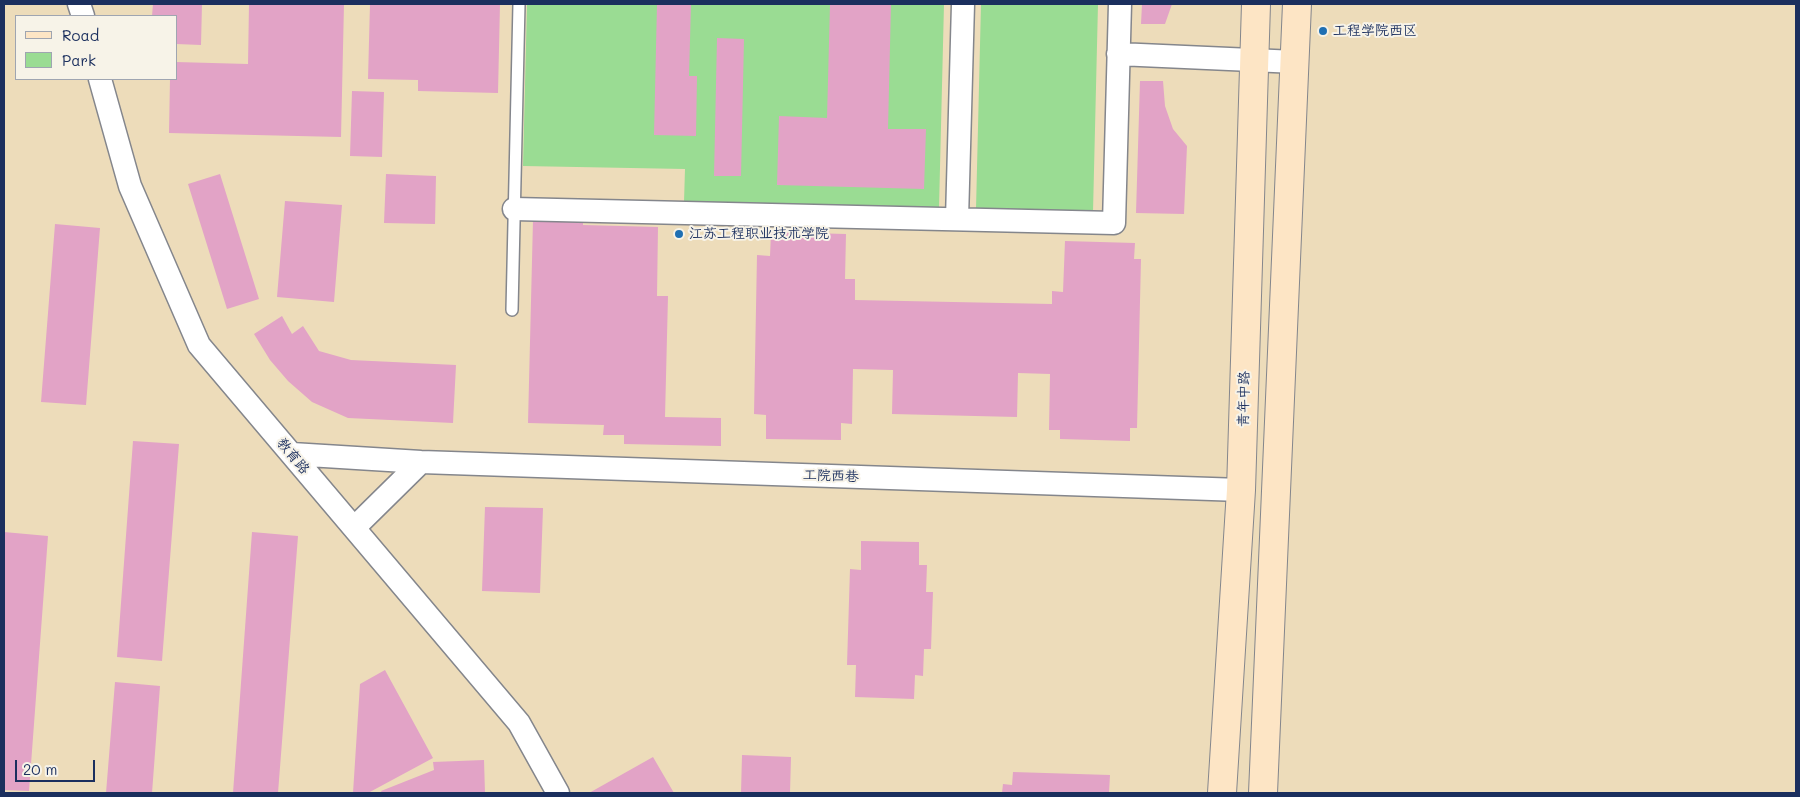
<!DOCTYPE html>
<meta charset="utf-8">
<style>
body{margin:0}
#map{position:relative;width:1800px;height:797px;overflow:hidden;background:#eddcba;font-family:Mali,sans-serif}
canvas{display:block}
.frame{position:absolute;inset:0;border:5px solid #1b2f5e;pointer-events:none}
.legend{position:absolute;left:15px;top:15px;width:162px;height:65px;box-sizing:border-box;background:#f7f3e8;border:1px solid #9fa5b1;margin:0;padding:6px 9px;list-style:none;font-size:15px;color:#1b2f5e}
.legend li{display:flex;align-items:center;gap:10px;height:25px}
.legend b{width:25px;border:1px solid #9fa5b1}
.scale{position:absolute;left:15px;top:760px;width:80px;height:22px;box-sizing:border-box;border:2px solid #1b2f5e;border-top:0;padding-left:6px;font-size:15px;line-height:18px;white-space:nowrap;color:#1b2f5e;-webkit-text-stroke:4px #f7f3e8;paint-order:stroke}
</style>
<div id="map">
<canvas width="1800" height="797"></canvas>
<div class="frame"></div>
<ul class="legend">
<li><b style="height:6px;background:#fde5c5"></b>Road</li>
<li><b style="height:14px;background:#9adc93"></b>Park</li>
</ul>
<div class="scale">20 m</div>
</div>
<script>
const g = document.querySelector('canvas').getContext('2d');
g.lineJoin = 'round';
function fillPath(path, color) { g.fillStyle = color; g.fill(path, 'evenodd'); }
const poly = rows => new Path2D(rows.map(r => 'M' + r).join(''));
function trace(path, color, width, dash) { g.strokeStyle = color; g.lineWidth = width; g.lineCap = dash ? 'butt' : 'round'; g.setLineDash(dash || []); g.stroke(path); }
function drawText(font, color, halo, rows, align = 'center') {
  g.font = font + ' Mali,"LXGW WenKai TC",sans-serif'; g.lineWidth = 4; g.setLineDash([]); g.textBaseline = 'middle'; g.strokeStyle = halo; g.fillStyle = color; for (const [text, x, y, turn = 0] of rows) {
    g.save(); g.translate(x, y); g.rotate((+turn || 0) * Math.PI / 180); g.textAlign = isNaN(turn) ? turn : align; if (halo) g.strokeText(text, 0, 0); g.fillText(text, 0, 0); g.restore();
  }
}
fillPath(poly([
 [527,4,944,4,939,208,684,202,685,169,523,166],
 [981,4,1098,4,1093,212,976,209]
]), '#9adc93');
fillPath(poly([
 [153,4,202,4,201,45,176,44,176,16,152,16],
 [249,4,344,4,341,137,169,133,170,79,176,79,176,62,248,64],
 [370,4,500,4,498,93,418,91,418,80,368,79],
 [657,4,691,4,689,76,697,76,696,136,654,135],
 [830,4,891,4,888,129,926,129,924,189,777,185,779,116,827,118],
 [1142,4,1172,4,1165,24,1141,24],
 [717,38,744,39,741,176,714,176],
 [1140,81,1163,81,1165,106,1173,129,1187,146,1184,214,1136,213],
 [352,91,384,92,382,157,350,156],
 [220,174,259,299,227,309,188,184],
 [386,174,436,176,435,224,384,223],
 [285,201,342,205,334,302,277,297],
 [533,220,583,221,583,225,658,227,657,296,668,296,665,417,721,418,721,446,624,444,624,435,603,435,604,425,528,423],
 [55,224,100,228,86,405,41,402],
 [771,232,846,234,845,279,855,279,855,300,1052,304,1052,291,1063,292,1065,241,1135,243,1134,259,1141,259,1137,428,1130,428,1130,441,1060,439,1060,430,1049,430,1050,374,1018,373,1017,417,892,414,893,370,853,369,852,424,841,423,841,440,766,439,766,415,754,414,757,255,770,256],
 [282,316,292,334,303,326,319,351,351,360,456,365,453,423,348,418,312,402,288,381,270,360,254,334],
 [133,441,179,444,162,661,117,657],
 [485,507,543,508,540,593,482,591],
 [4,532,48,536,29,791,4,790],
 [252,532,298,536,278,793,233,793],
 [861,541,919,542,919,565,927,565,926,592,933,592,931,649,924,649,923,676,915,675,914,699,855,697,856,665,847,665,850,569,861,570],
 [385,670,433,758,368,793,353,793,360,684],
 [115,682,160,686,152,793,106,793],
 [742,755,791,757,790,793,741,793],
 [653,757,674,793,589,793],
 [484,760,485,793,382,793,381,791,434,770,433,762],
 [1013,772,1110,775,1109,793,1002,793,1003,784,1012,785]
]), '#e2a3c6');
const lane = poly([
 [512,310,519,4]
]);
const street = poly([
 [79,4,83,16],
 [1118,54,1296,62],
 [100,79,130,186,199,345,519,723,558,793],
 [514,209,1114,223,1120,4],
 [957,219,963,4],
 [292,454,421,462,1241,490],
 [355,527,421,462]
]);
const secondary = poly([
 [1222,793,1241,490,1256,4],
 [1263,793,1297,4]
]);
trace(lane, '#84868c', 14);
trace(street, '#84868c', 25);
trace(secondary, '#84868c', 30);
trace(lane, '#fff', 11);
trace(street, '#fff', 22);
trace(secondary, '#fde5c5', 28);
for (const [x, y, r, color] of [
 [1323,31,5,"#1f6fb2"],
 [679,234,5,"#1f6fb2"]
]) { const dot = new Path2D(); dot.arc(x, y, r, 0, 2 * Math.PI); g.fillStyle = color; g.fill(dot); trace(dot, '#f7f3e8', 2); }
drawText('14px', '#1b2f5e', '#f7f3e8', [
 ["工程学院西区",1333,31],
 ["江苏工程职业技术学院",689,234]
], 'left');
drawText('14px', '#1b2f5e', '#f7f3e8', [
 ["青年中路",1244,399,-89],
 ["教育路",293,456,50],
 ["工院西巷",831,476,2]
]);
</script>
